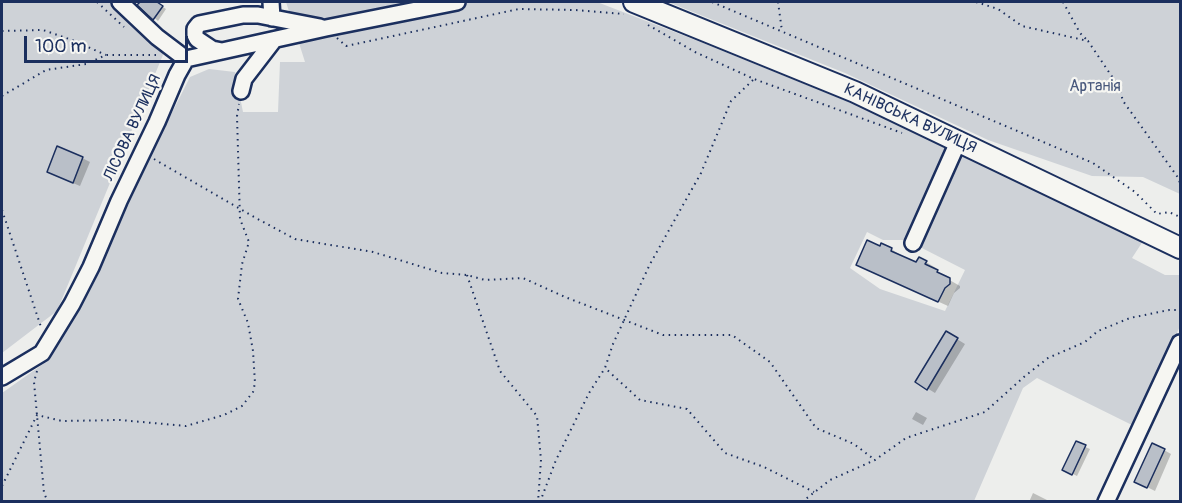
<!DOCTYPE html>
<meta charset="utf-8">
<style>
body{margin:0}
#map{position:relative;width:1182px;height:503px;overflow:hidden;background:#edeeec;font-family:Pangolin,sans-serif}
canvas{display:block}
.frame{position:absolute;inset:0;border:3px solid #1b2f5e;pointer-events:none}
.scale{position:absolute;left:24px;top:36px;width:164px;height:27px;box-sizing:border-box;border:3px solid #1b2f5e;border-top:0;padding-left:8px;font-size:18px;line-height:21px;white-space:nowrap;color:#1b2f5e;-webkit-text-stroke:4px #f6f6f2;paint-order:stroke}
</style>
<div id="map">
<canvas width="1182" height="503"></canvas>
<div class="frame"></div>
<div class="scale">100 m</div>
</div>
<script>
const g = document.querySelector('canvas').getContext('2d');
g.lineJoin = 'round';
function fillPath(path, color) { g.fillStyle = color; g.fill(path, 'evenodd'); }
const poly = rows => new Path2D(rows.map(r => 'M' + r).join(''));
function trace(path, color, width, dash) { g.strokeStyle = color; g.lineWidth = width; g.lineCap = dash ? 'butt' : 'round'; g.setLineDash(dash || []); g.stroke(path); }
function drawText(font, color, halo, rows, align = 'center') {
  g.font = font + ' Pangolin,sans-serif'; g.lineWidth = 4.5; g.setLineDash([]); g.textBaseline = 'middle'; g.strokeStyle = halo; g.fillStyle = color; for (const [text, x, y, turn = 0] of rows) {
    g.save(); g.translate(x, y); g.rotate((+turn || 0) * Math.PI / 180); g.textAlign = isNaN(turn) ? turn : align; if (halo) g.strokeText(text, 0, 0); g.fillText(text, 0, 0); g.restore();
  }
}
fillPath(poly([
 [2,2,137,2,134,5,165,50,57,311,2,353],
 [286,2,597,2,698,41,953,144,909,240,883,240,867,232,850,268,880,289,945,311,965,270,916,245,959,148,1145,238,1132,258,1165,275,1180,275,1180,326,1136,427,1037,378,1023,388,974,501,2,501,2,393,46,362,190,77,209,69,235,72,243,112,278,112,280,62,305,62],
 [668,2,1180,2,1180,194,1143,177,1092,176,988,140,845,73]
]), '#ced2d7');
fillPath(poly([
 [141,2,156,2,166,9,158,21,139,5],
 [82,158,90,162,80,186,56,176],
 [881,248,891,249,901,255,900,257,917,264,926,262,936,268,935,270,947,276,946,278,960,286,960,288,954,293,948,306,868,270],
 [947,333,965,344,935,393,917,382],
 [916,412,927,418,923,425,912,419],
 [1076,443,1090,449,1077,476,1069,472],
 [1164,450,1171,454,1155,491,1143,485],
 [1033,493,1051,502,1029,502]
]), '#0003');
const building = poly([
 [140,2,157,2,163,6,153,20,137,5,140,2],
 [57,146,83,157,73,183,47,172,57,146],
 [867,240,880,246,881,243,892,248,891,251,916,262,919,257,927,261,925,264,938,270,937,272,950,278,950,284,945,288,938,302,856,265,867,240],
 [946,331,958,338,927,390,915,382,946,331],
 [1076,441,1086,445,1072,475,1062,470,1076,441],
 [1152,443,1165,449,1147,488,1134,482,1152,443]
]);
fillPath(building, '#b9bfc8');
trace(building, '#1b2f5e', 1.5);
const minor = poly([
 [120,2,157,37,186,59],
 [271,2,272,18],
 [222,51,212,49,197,39,195,35,195,29,199,24,243,15,258,15,320,27],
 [241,91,244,79,274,40],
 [913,243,958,142],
 [2,377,42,353,72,304,91,267,119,201,157,122,177,75,186,59,326,28,457,2],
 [1106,502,1180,343]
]);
const major = poly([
 [634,2,855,92,1180,248]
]);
trace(minor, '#1b2f5e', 20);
trace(major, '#1b2f5e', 24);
trace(poly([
 [97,2,124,27],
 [712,2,1093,163,1135,192,1157,214,1169,212,1180,217],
 [778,2,782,31],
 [976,2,998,9,1022,26,1088,41,1119,87,1123,101,1179,179,1180,184],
 [1063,2,1080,33,1088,41],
 [648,25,695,52,754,79,902,133],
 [2,31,43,30,72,40,106,55],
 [337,38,346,46,519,9,575,10,624,14],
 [753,80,731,101,701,173,650,264,613,344,605,368,640,400,687,409,725,453,764,467,814,492],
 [2,96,46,70,86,64,106,55,160,55],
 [154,159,254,217,295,239,373,252,442,273,467,275,485,280,523,278,565,297,663,335,732,335,770,362,816,428,854,444,875,460],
 [2,210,41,327],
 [467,275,500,371,537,416,541,460,538,502],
 [37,371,34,382,44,493,48,502],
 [2,486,37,415,62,421,120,420,186,426,224,415,242,406,253,392,255,383,253,351,248,323,238,299,242,264,249,242,240,219,237,116,239,104],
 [540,502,556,460,589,393,605,368],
 [802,502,830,480,875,460,906,438,985,412,1025,376,1048,358,1085,342,1098,331,1130,318,1169,310,1180,310]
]), '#1b2f5e', 2, [1.5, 4.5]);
trace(minor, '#f6f6f2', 15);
trace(major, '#f6f6f2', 20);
drawText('16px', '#48587c', '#f6f6f2', [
 ["Артанія",1095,87]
]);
drawText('16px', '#1b2f5e', '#f6f6f2', [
 ["КАНІВСЬКА ВУЛИЦЯ",910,119,25],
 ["ЛІСОВА ВУЛИЦЯ",133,128,-65]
]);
</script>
